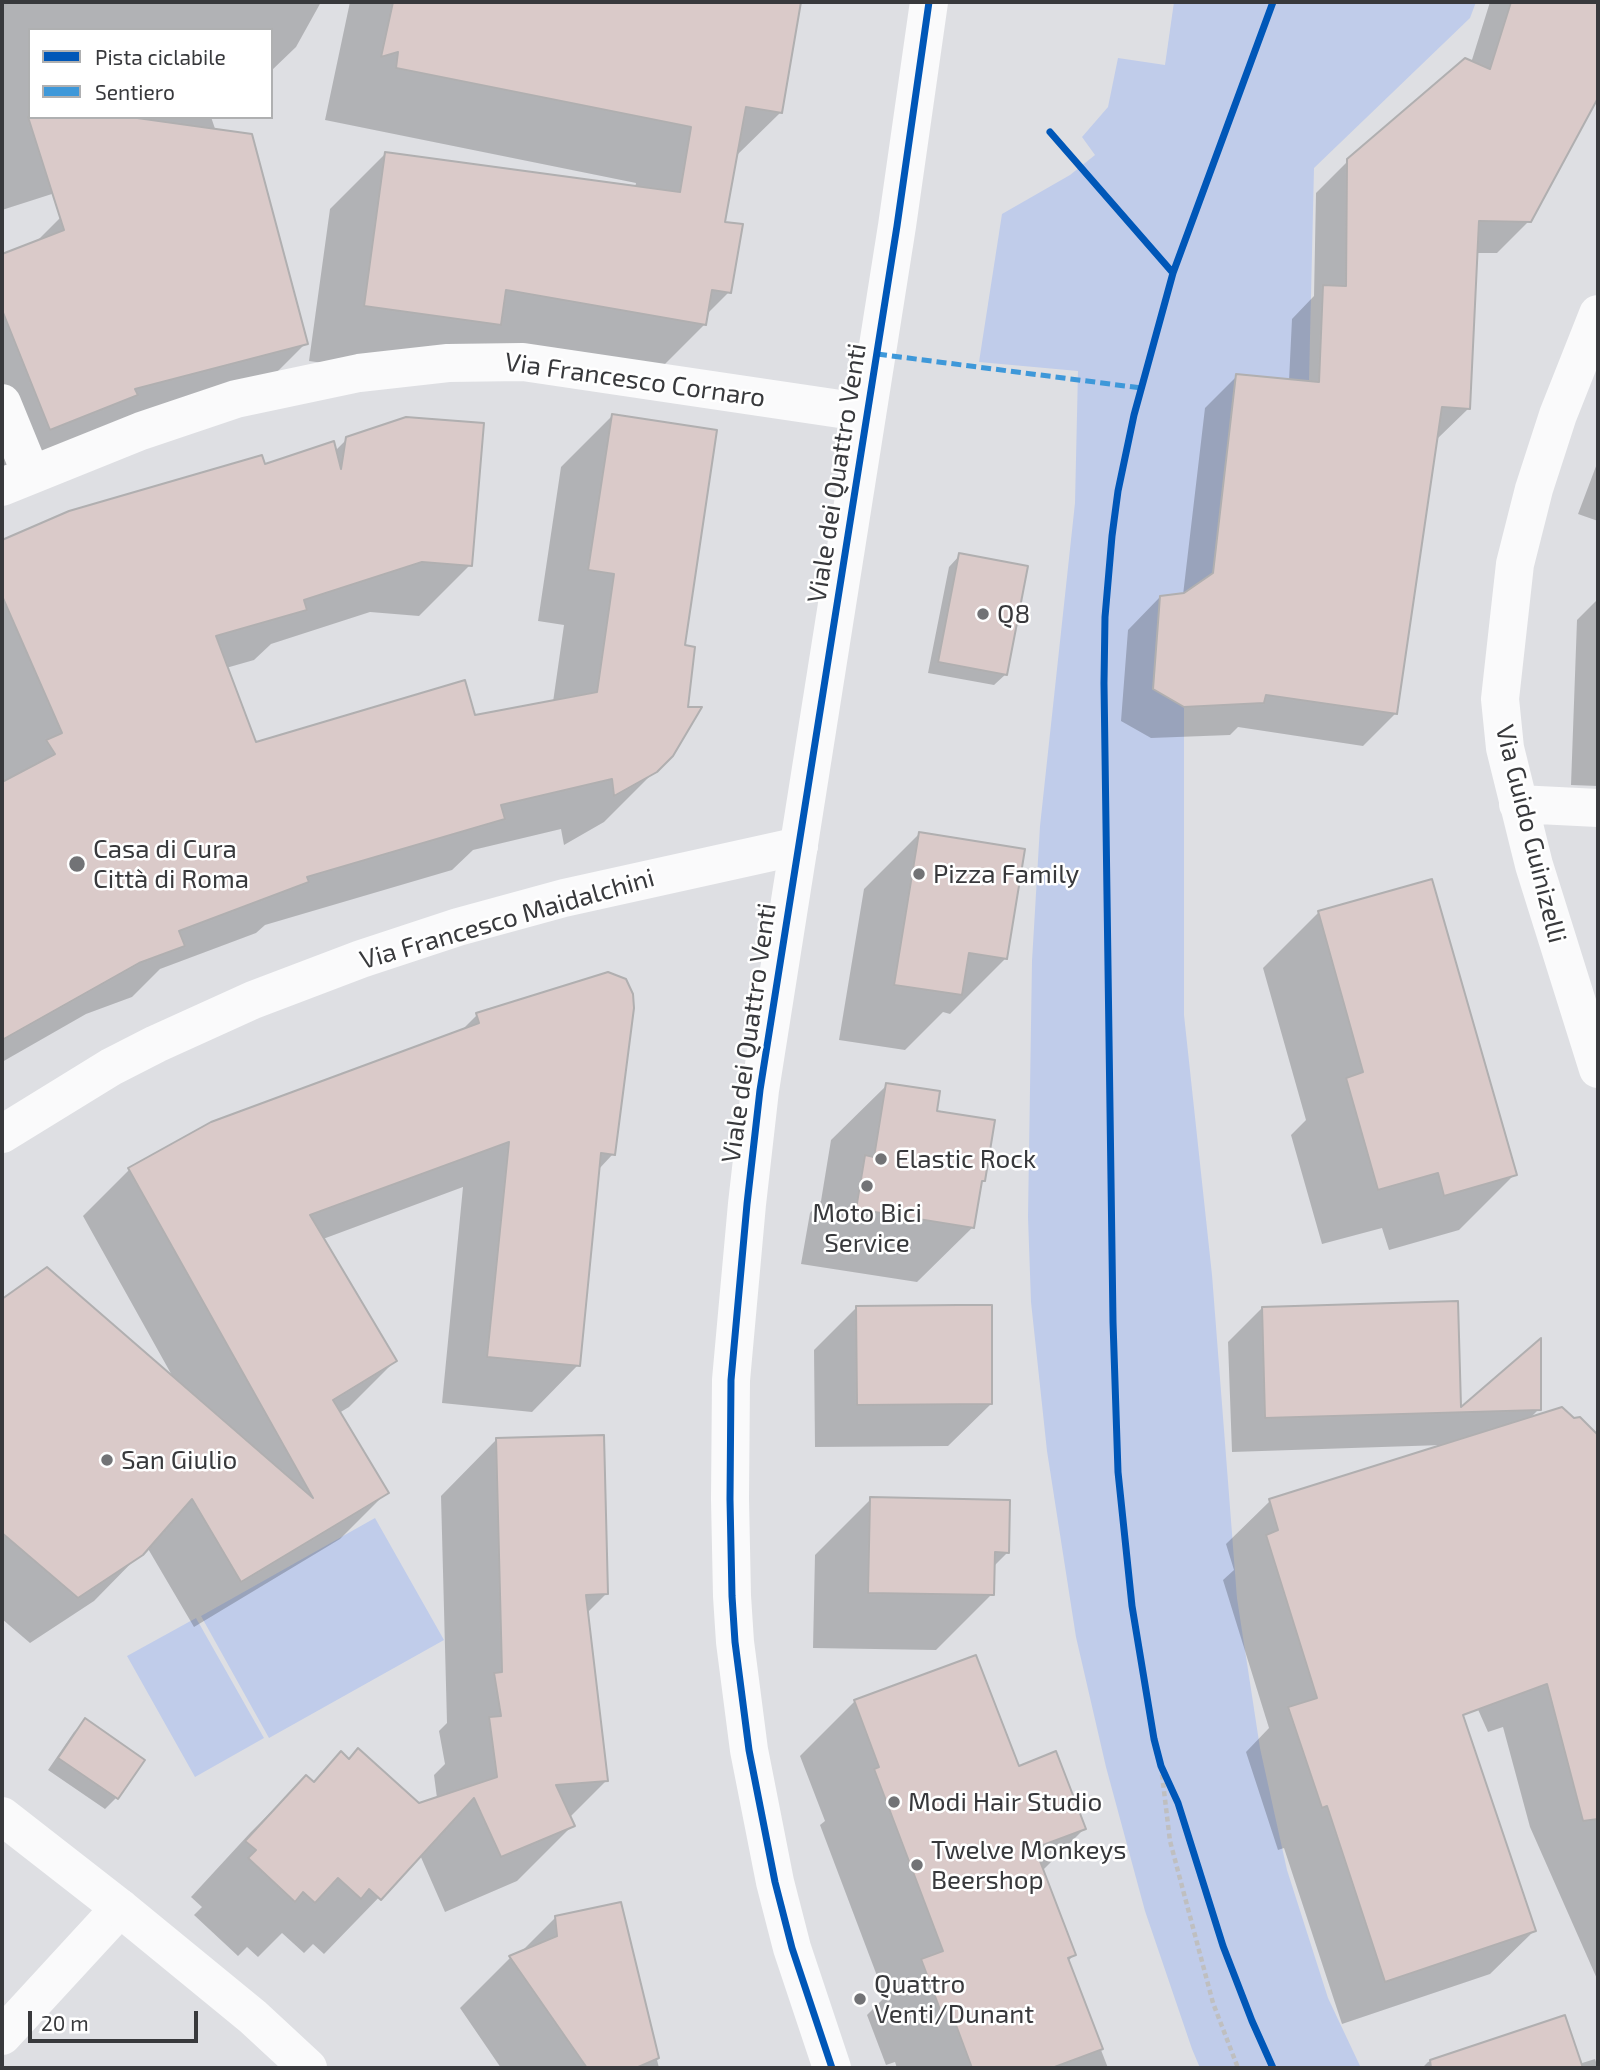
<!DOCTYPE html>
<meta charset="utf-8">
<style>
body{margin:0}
#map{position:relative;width:1600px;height:2070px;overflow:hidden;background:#dedfe3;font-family:"Exo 2",sans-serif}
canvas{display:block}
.frame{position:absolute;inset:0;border:4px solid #38393c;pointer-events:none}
.legend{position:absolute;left:28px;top:28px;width:245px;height:91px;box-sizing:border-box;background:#fff;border:2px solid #afb0b1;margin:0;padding:9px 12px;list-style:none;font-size:21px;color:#38393c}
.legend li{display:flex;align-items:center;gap:14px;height:35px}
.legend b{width:35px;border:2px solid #afb0b1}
.scale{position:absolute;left:28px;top:2011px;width:170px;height:32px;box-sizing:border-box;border:4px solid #38393c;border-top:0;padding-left:9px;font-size:21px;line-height:24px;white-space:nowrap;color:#38393c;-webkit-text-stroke:5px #fff;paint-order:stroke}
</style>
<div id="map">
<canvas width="1600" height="2070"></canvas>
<div class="frame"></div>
<ul class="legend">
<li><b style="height:9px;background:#0057b8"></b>Pista ciclabile</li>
<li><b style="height:9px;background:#3e98d9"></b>Sentiero</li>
</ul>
<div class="scale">20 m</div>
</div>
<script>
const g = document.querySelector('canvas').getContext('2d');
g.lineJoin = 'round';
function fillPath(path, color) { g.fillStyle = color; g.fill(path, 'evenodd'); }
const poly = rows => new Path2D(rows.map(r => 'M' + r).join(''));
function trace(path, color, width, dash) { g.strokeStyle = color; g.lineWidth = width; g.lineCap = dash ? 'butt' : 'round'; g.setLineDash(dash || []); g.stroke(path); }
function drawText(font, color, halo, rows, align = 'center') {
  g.font = font + ' "Exo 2",sans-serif'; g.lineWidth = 5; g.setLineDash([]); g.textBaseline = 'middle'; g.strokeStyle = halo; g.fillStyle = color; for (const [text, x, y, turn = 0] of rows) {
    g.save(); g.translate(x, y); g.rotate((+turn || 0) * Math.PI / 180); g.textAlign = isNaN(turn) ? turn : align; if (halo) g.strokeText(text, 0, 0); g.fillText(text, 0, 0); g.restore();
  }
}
fillPath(poly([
 [1174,2,1476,2,1470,18,1314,168,1309,381,1287,578,1264,703,1184,707,1184,1015,1212,1275,1237,1598,1260,1748,1287,1870,1328,1998,1361,2068,1200,2068,1192,2049,1145,1911,1106,1767,1076,1637,1047,1451,1031,1302,1028,1217,1032,961,1040,826,1075,503,1078,371,979,362,1002,214,1070,175,1095,155,1082,137,1108,107,1118,58,1165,65],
 [375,1518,444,1640,269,1738,201,1616],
 [196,1618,264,1738,195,1777,127,1656]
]), '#c0ccea');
fillPath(poly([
 [2,2,321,2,296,47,271,71,271,30,30,30,30,117,211,117,232,178,306,343,250,399,2,482,2,256,35,243,61,217,55,193,2,210],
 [350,2,799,2,780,113,735,157,723,223,729,292,706,315,705,324,649,380,444,380,309,361,330,209,385,154,635,188,636,183,325,120],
 [1490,2,1598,2,1598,94,1530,220,1497,253,1476,253,1469,408,1435,441,1396,713,1363,746,1238,727,1230,735,1151,738,1121,721,1128,630,1160,597,1183,595,1205,408,1237,376,1289,381,1292,319,1314,296,1316,193,1349,160,1471,63],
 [612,416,683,646,672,754,604,822,564,845,561,829,473,850,452,870,265,925,256,933,160,969,132,997,86,1014,2,1062,2,542,69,512,335,451,347,439,470,565,419,616,370,612,271,644,254,660,226,668,255,744,474,717,553,702,564,625,538,621,561,467],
 [1598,461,1598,521,1578,514],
 [960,555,1006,674,994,685,928,673,949,567],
 [1598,599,1598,786,1571,785,1577,620],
 [919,834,1006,958,950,1014,943,1012,905,1050,839,1040,864,889],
 [1319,912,1515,1174,1459,1230,1389,1250,1382,1228,1322,1244,1291,1135,1306,1120,1263,968],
 [477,1015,613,1154,598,1170,578,1365,532,1412,442,1403,463,1187,323,1239,395,1361,349,1407,339,1413,387,1492,340,1539,194,1627,147,1547,94,1601,30,1643,2,1619,2,1301,47,1269,174,1379,83,1216,129,1170,460,1032],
 [887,1085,935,1112,984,1180,980,1184,973,1227,917,1282,801,1264,810,1213,821,1201,831,1140],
 [857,1307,991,1404,948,1446,815,1447,814,1350],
 [1262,1308,1459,1410,1539,1409,1529,1419,1573,1420,1579,1418,1598,1437,1598,1981,1530,1827,1503,1727,1488,1732,1425,1590,1461,1715,1534,1931,1490,1974,1342,2024,1284,1848,1278,1850,1246,1752,1269,1728,1223,1580,1234,1570,1226,1544,1270,1501,1442,1445,1232,1452,1228,1342],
 [496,1440,606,1594,586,1614,606,1781,569,1818,573,1825,517,1881,445,1912,420,1855,324,1954,313,1944,304,1953,282,1933,258,1957,247,1947,238,1956,194,1915,202,1907,191,1897,250,1833,306,1777,312,1783,341,1754,348,1761,419,1805,437,1798,434,1775,445,1764,439,1731,447,1723,441,1496],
 [871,1499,1008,1552,993,1567,992,1594,936,1650,813,1648,815,1555],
 [855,1701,1018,1768,1084,1829,1042,1871,1074,1955,1067,1962,1108,2068,897,2068,895,2062,886,2065,867,2015,885,1997,820,1825,825,1821,800,1756],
 [85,1721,143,1760,116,1798,105,1809,48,1770,74,1732],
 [619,1904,659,2068,501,2068,460,2008,510,1958,519,1954,556,1917],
 [1564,2017,1579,2064,1595,2059,1598,2068,1422,2068,1428,2062]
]), '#0003');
const building = poly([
 [393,2,801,2,782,113,746,107,725,222,743,224,731,293,712,290,706,325,506,290,501,325,364,306,385,152,680,192,691,127,396,68,398,52,381,57,393,2],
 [1511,2,1598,2,1598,98,1531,222,1479,221,1470,409,1442,407,1397,714,1266,695,1264,703,1184,707,1153,689,1160,596,1184,593,1213,573,1236,374,1319,382,1323,285,1346,286,1347,159,1465,58,1490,69,1511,2],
 [28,117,130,117,252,134,308,344,135,389,138,395,50,430,2,310,2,254,64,230,28,117],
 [612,414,717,430,685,645,695,647,688,707,702,707,673,756,657,772,614,796,612,779,501,805,505,819,307,877,309,882,179,931,185,946,139,963,2,1040,2,782,55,754,46,740,62,733,2,596,2,540,69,511,262,455,265,464,334,441,341,469,346,437,406,417,484,423,472,566,422,562,304,600,307,610,216,636,256,742,465,680,475,715,597,692,614,574,588,570,612,414],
 [959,553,1028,566,1007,675,938,662,959,553],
 [919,832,1025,849,1007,959,969,953,962,995,894,985,919,832],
 [1432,879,1517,1175,1444,1196,1438,1173,1378,1190,1346,1078,1363,1072,1318,911,1432,879],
 [608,972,626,979,633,994,634,1008,615,1155,601,1153,580,1366,487,1357,509,1142,310,1215,397,1361,333,1400,389,1493,241,1582,192,1499,143,1555,78,1598,2,1533,2,1299,47,1267,313,1498,128,1168,211,1122,479,1023,476,1013,608,972],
 [886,1083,940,1091,937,1111,995,1120,985,1181,982,1181,974,1228,856,1209,865,1155,874,1157,886,1083],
 [1458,1301,1461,1407,1541,1338,1541,1410,1265,1418,1262,1307,1458,1301],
 [958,1305,992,1305,992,1404,857,1405,856,1306,958,1305],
 [1562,1407,1574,1418,1580,1417,1598,1435,1598,1819,1583,1821,1547,1684,1463,1715,1536,1931,1385,1982,1327,1806,1322,1808,1288,1707,1317,1698,1266,1535,1278,1530,1269,1499,1562,1407],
 [604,1435,608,1594,586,1595,608,1781,556,1785,575,1826,501,1857,474,1798,381,1900,369,1889,361,1899,338,1878,315,1903,303,1892,295,1902,248,1858,256,1850,245,1841,306,1775,314,1782,341,1751,349,1759,358,1748,419,1803,497,1777,489,1717,501,1716,494,1673,502,1672,496,1438,604,1435],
 [870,1497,1010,1500,1009,1553,995,1552,994,1595,868,1593,870,1497],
 [976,1655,1019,1766,1056,1751,1086,1829,1035,1848,1076,1955,1068,1958,1103,2049,1052,2068,972,2068,950,2009,941,2012,921,1959,943,1951,874,1769,879,1767,854,1700,976,1655],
 [85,1718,145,1760,118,1799,58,1758,85,1718],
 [621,1902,659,2058,636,2068,587,2068,509,1956,557,1936,555,1916,621,1902],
 [1565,2015,1583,2068,1431,2068,1430,2060,1565,2015]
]);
fillPath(building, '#dacac9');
trace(building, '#b0afb0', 2);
trace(poly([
 [1050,132,1173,273],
 [1161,1766,1170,1841,1213,2003,1238,2068]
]), '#bfbfc0', 4.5, [5, 3.5]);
trace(poly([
 [1598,314,1558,415,1534,489,1515,564,1500,699,1505,748,1534,865,1598,1069],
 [2,403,31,474],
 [2,487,141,431,236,399,359,373,448,363,523,362,867,413],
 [1518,804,1598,808],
 [2,1134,111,1067,156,1044,253,1000,361,959,458,927,564,898,799,846],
 [2,2036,120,1908]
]), '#fafafb', 38);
trace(poly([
 [2,1816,120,1908,253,2017,308,2068],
 [832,2068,792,1948,775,1882,749,1750,735,1642,732,1596,730,1499,731,1380,747,1204,760,1090,897,226,929,2]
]), '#fafafb', 38);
trace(poly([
 [877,354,1141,388]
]), '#3e98d9', 5, [10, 5]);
trace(poly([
 [1273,2,1173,273,1134,415,1118,491,1112,536,1105,617,1104,683,1113,1322,1118,1472,1132,1606,1154,1739,1161,1766,1178,1803,1223,1946,1252,2021,1273,2068],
 [1050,132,1173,273],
 [832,2068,792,1948,775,1882,749,1750,735,1642,732,1596,730,1499,731,1380,747,1204,760,1090,897,226,929,2]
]), '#0057b8', 7);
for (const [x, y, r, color] of [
 [983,614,7,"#727376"],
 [77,864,9,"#727376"],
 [919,874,7,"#727376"],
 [881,1159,7,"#727376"],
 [867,1186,7,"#727376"],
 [107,1460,7,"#727376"],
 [894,1802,7,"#727376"],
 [917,1865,7,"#727376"],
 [860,1999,7,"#727376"]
]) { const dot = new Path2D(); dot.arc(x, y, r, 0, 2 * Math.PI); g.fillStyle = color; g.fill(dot); trace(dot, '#fff', 2.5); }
drawText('26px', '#38393c', '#fff', [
 ["Via Francesco Cornaro",635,380,8],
 ["Viale dei Quattro Venti",837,473,-81],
 ["Via Guido Guinizelli",1531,834,76],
 ["Via Francesco Maidalchini",507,919,-16],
 ["Viale dei Quattro Venti",749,1033,-82]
]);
drawText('26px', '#38393c', '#fff', [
 ["Q8",997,614],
 ["Casa di Cura",93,849],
 ["Città di Roma",93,879],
 ["Pizza Family",933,874],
 ["Elastic Rock",895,1159],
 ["Moto Bici",867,1213,"center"],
 ["Service",867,1243,"center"],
 ["San Giulio",121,1460],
 ["Modi Hair Studio",908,1802],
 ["Twelve Monkeys",931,1850],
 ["Beershop",931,1880],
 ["Quattro",874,1984],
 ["Venti/Dunant",874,2014]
], 'left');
</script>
